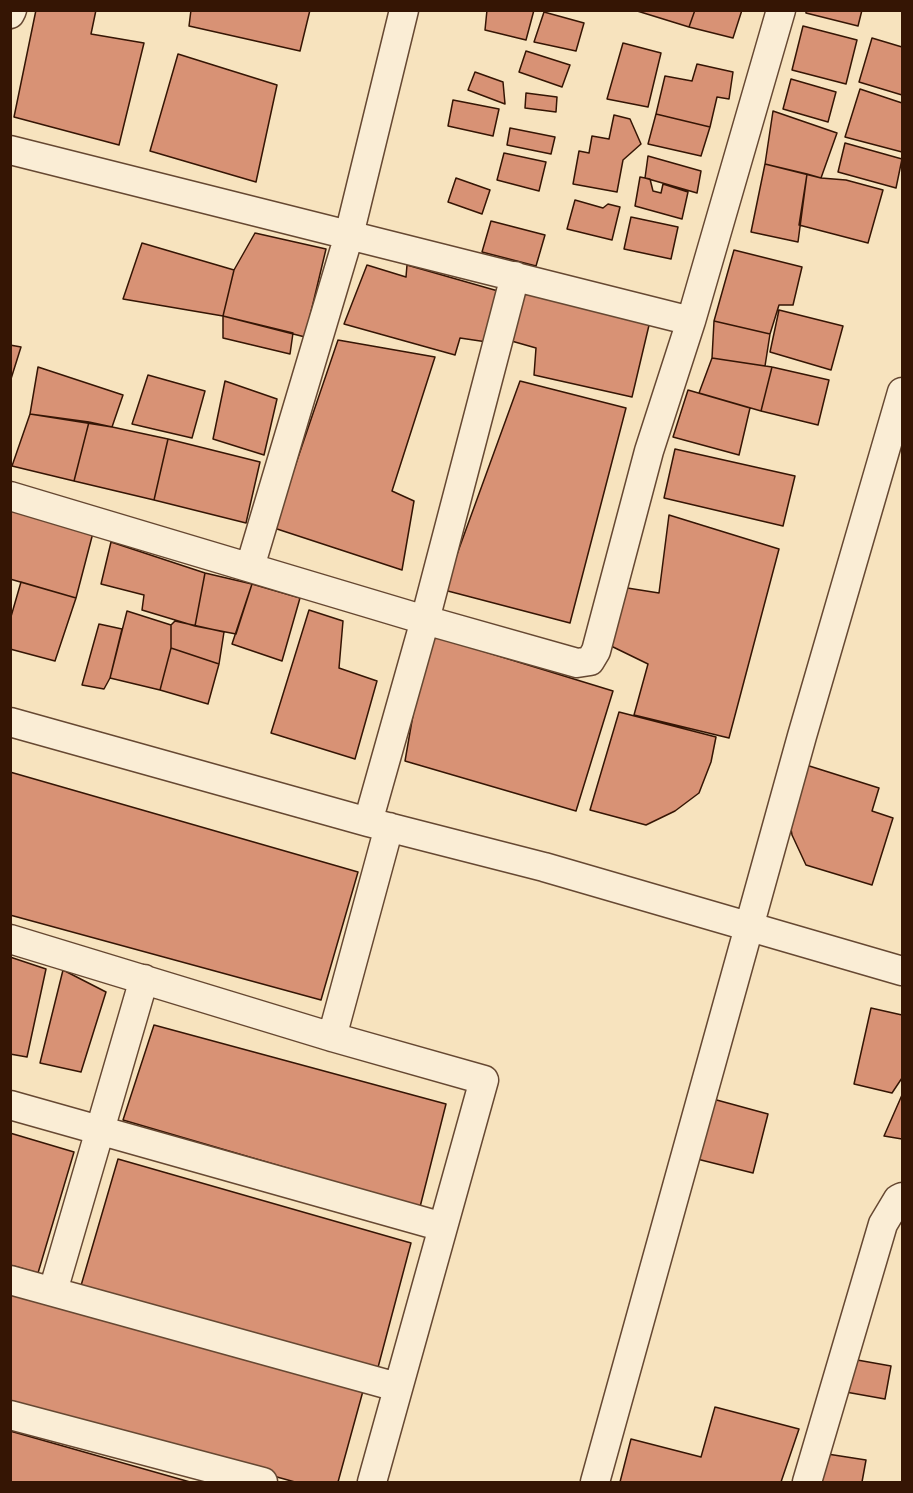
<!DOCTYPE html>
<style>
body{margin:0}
#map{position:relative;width:913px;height:1493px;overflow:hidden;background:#f7e3be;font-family:"IM FELL French Canon",serif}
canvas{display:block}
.frame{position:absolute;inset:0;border:12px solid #351504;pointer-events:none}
</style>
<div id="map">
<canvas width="913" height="1493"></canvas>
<div class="frame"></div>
</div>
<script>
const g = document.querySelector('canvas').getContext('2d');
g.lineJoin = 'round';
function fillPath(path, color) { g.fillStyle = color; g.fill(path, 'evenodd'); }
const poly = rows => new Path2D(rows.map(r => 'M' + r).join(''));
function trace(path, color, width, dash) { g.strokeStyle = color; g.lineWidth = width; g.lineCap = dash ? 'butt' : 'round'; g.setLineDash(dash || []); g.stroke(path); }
const building = poly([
 [36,10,96,10,91,34,144,43,119,145,14,117,36,10],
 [191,10,310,10,300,51,189,26,191,10],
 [487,10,534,10,526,40,485,30,487,10],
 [634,10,695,10,689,27,634,10],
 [695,10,742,10,733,38,689,27,695,10],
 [806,10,862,10,858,26,806,13,806,10],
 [544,12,584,23,576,51,534,42,544,12],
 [803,26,857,40,846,84,792,70,803,26],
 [872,38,902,47,902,95,859,82,872,38],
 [623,43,661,53,648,107,607,99,623,43],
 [526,51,570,65,562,87,519,72,526,51],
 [178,54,277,85,256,182,150,151,178,54],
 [697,64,733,72,729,99,717,97,710,127,656,114,665,76,692,81,697,64],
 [475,72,503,82,505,104,468,90,475,72],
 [791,79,836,92,828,122,783,109,791,79],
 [860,89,902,103,902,152,845,137,860,89],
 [526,93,557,97,556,112,525,108,526,93],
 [453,100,499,109,493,136,448,126,453,100],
 [773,111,837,133,821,178,765,164,773,111],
 [656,114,710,127,701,156,648,144,656,114],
 [614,115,630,119,641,144,623,160,617,192,573,184,579,151,589,153,592,136,609,139,614,115],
 [510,128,555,137,551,154,507,145,510,128],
 [845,143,902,159,896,188,838,172,845,143],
 [504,153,546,162,539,191,497,180,504,153],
 [648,156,701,171,697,193,645,178,648,156],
 [765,164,807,174,798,242,751,232,765,164],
 [807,174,821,178,846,180,883,190,868,243,799,225,807,174],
 [640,177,650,179,653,191,661,193,663,184,688,192,682,219,635,206,640,177],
 [456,178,490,190,482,214,448,202,456,178],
 [575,200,603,208,608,204,620,207,612,240,567,229,575,200],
 [631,217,678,227,671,259,624,249,631,217],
 [491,221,545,235,536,266,482,252,491,221],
 [255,233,326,249,305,337,223,316,234,270,255,233],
 [142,243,234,270,223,316,123,299,142,243],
 [734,250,802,267,793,305,779,305,770,334,714,321,734,250],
 [367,265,406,277,407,265,498,291,487,342,460,338,455,355,344,324,367,265],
 [522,287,650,321,632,397,534,375,536,348,508,340,522,287],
 [779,310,843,326,831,370,770,352,779,310],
 [223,316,293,333,290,354,223,338,223,316],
 [714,321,770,334,765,366,712,358,714,321],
 [338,340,435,357,392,491,414,501,402,570,274,528,338,340],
 [10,345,21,347,10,382,10,345],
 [712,358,772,367,761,411,699,393,712,358],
 [38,367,123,395,112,427,30,414,38,367],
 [772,367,829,380,818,425,761,411,772,367],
 [148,375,205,391,192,438,132,424,148,375],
 [225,381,277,399,264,455,213,439,225,381],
 [520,381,626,408,570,623,444,590,520,381],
 [688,390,750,408,739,455,673,437,688,390],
 [30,414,89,422,74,481,12,466,30,414],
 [89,422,168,439,154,500,74,481,89,422],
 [168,439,260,462,246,523,154,500,168,439],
 [675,449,795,476,783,526,664,498,675,449],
 [10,505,94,529,76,598,10,579,10,505],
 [669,515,779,549,729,738,634,715,648,664,609,645,621,587,659,593,669,515],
 [111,542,205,573,195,626,142,610,144,595,101,584,111,542],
 [205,573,252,584,236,634,195,626,205,573],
 [21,582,76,598,55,661,10,649,10,620,21,582],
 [252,584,300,598,282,661,232,644,252,584],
 [309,610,343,621,339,668,377,681,355,759,271,733,309,610],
 [127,611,171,625,171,648,160,690,110,678,127,611],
 [175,621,224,632,219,664,171,648,171,625,175,621],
 [99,624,122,629,110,678,104,689,82,685,99,624],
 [427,634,613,691,576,811,405,761,427,634],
 [171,648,219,664,208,704,160,690,171,648],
 [619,712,716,737,711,762,699,793,675,811,646,825,590,810,619,712],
 [803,764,879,788,872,811,893,818,872,885,806,865,792,835,788,810,803,764],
 [10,772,358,872,321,1000,10,915,10,772],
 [10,957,46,969,27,1057,10,1054,10,957],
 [63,970,106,992,81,1072,40,1063,63,970],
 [871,1008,902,1015,902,1078,892,1093,854,1084,871,1008],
 [154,1025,446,1104,420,1207,123,1120,154,1025],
 [902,1095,902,1139,884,1136,902,1095],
 [713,1099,768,1114,753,1173,697,1159,713,1099],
 [10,1133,74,1152,38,1273,10,1265,10,1133],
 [118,1159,411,1243,376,1375,80,1289,118,1159],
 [10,1293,363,1391,338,1482,295,1482,10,1403,10,1293],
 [846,1358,891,1366,885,1399,840,1391,846,1358],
 [715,1407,799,1429,781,1482,620,1482,631,1439,701,1457,715,1407],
 [10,1431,190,1482,10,1482,10,1431],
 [821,1453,866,1460,862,1482,816,1482,821,1453]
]);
fillPath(building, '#d89275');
trace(building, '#351504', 1.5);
const street = poly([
 [10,14,12,10],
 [10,150,691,321],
 [10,496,425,620,577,663,590,661,596,651,649,451,691,321,781,10],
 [250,567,349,235,404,10],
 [10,722,368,822,544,867,902,971],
 [368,822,425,620,515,276],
 [10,939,332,1037,484,1080,372,1482],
 [332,1037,389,827],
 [10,1105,443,1227],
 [10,1280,397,1387],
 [53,1291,144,979],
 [10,1415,263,1482],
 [595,1482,802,736,902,392],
 [807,1482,883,1224,898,1199,902,1197]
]);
trace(street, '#664832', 31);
trace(street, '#faedd5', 28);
</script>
